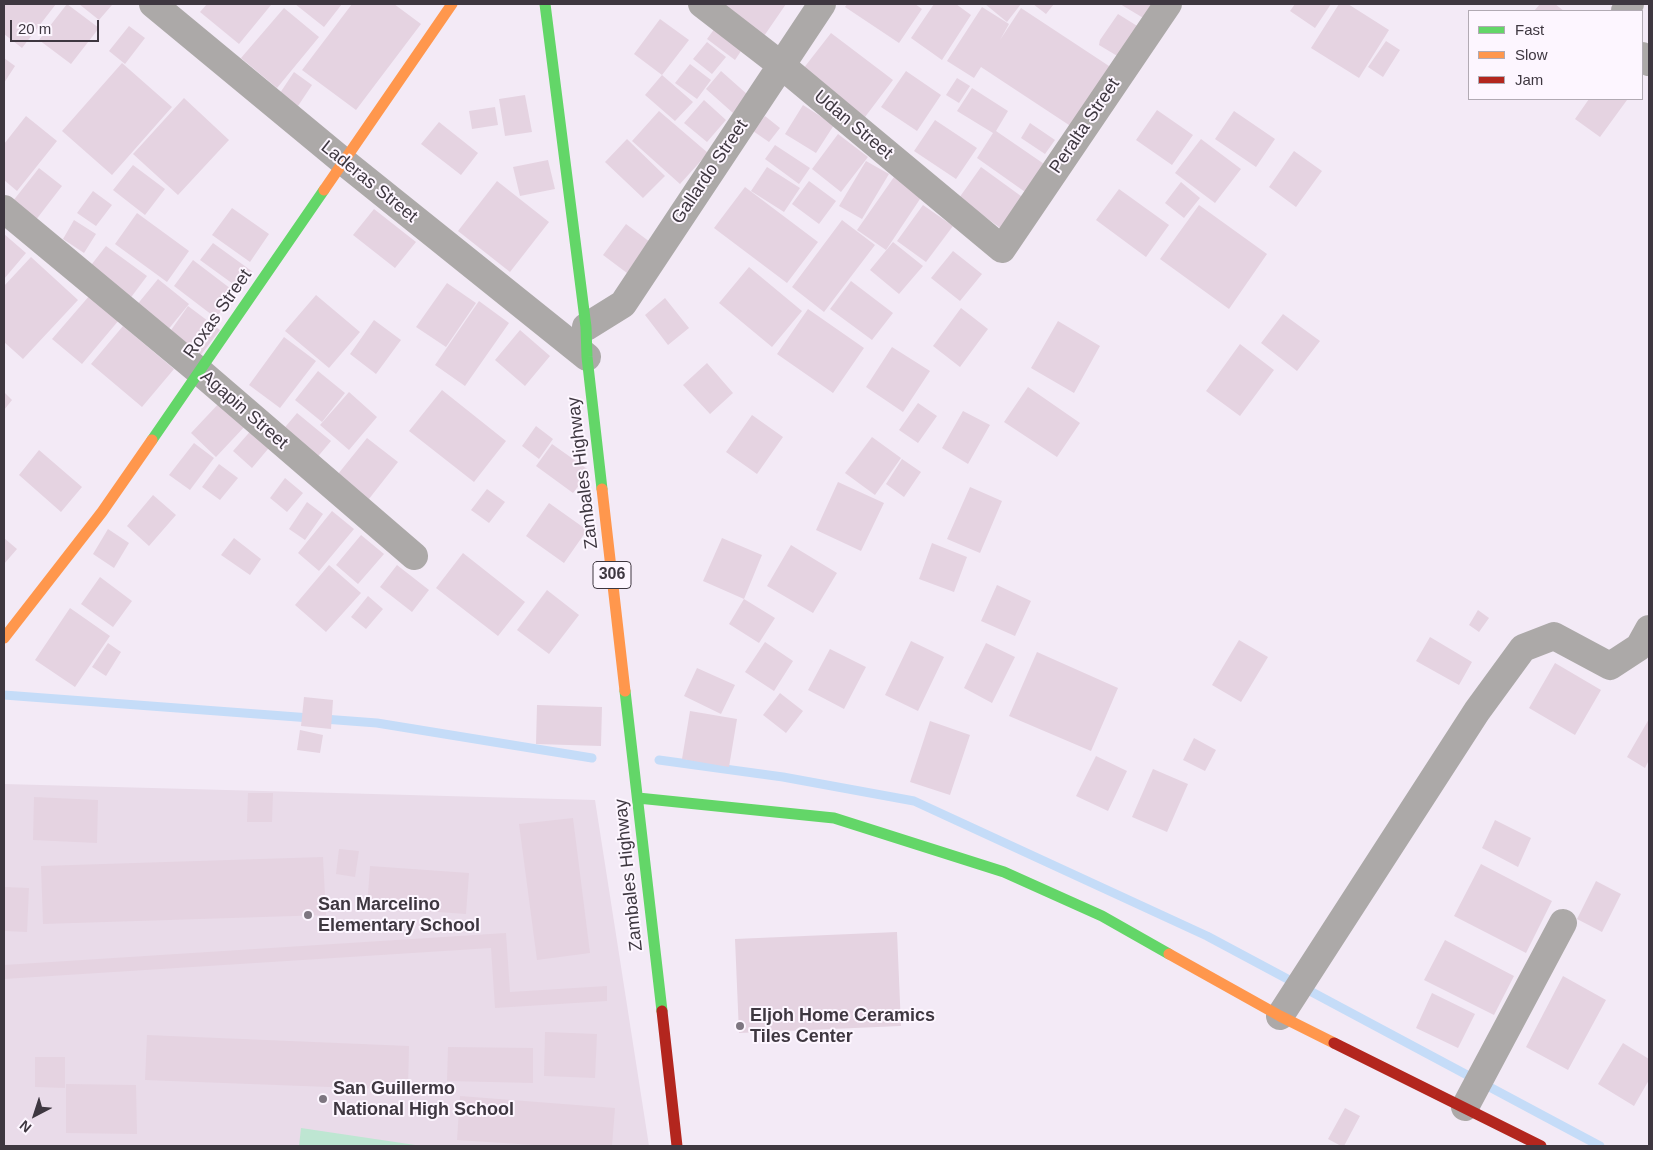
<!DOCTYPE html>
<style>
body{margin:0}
#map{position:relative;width:1653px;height:1150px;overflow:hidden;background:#f3eaf6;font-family:Helvetica,sans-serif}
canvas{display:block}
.frame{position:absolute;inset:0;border:5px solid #3e3740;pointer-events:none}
.legend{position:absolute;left:1468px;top:10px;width:175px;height:90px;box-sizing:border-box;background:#fdf6ff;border:1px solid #b1aab3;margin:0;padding:6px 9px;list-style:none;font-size:15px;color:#3e3740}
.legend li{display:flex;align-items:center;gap:10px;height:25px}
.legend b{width:25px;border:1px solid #b1aab3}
.north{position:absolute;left:10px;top:1090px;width:50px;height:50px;-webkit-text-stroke:4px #fdf6ff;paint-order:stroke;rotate:220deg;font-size:14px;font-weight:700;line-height:20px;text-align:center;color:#3e3740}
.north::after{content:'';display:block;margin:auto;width:18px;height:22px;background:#3e3740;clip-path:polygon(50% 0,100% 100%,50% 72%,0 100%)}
.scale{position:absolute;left:10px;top:20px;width:89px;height:22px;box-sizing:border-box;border:2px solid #3e3740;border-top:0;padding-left:6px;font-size:15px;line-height:18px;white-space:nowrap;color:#3e3740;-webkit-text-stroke:4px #fdf6ff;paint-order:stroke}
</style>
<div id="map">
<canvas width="1653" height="1150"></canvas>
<div class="frame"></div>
<ul class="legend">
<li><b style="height:6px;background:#63d668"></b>Fast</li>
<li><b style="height:6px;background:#ff974d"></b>Slow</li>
<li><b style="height:6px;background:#b3261e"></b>Jam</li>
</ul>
<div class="north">N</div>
<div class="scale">20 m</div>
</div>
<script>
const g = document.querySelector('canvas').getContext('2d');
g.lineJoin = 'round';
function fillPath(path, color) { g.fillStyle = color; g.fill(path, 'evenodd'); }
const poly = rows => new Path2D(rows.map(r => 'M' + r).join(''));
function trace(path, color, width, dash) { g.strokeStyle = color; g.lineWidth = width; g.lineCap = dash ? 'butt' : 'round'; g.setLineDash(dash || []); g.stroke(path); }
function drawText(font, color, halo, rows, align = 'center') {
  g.font = font + ' Helvetica,sans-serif'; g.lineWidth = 4; g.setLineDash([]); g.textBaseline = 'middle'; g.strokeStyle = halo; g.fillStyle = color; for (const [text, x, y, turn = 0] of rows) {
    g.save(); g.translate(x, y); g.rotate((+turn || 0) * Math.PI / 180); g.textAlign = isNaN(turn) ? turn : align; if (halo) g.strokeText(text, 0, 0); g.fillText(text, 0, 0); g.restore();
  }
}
fillPath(poly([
 [4,784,595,800,649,1146,4,1146]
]), '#e9dbe9');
fillPath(poly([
 [301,1128,422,1146,299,1146]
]), '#bee6d2');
trace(poly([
 [4,695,377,723,592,758],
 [659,760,783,777,914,801,1207,936,1600,1146]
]), '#c5dcf8', 9);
fillPath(poly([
 [4,4,56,4,22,48,4,34],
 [67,4,99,28,71,64,39,40],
 [79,4,110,4,112,5,99,20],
 [207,4,270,4,271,5,239,44,200,12],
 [295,4,342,4,324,27],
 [352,4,394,4,421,24,356,110,302,70],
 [716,4,786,4,762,39],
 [847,4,915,4,922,9,899,43,845,7],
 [934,4,956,4,971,15,942,60,911,38],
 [985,4,1021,4,1007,22],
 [1033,4,1054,4,1046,14],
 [1120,4,1154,4,1145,19],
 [1295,4,1331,4,1315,28,1290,11],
 [1339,4,1348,4,1389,30,1359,78,1311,48],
 [1540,4,1555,4,1564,11,1534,11],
 [982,7,1009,24,1000,40,1021,8,1112,68,1072,127,981,67,974,78,947,61],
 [284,8,319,37,277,88,241,58],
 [1118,14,1142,29,1124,60,1099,45,1100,40],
 [660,19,689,40,662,75,693,102,675,121,645,95,662,75,634,54],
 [129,26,145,38,125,64,109,51],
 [715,28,743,48,735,60,707,39],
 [831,33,893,80,865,117,803,69],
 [1386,41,1400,50,1383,77,1368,67],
 [707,42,726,57,712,74,693,59],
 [4,58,15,66,4,83],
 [122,63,172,107,112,175,62,131],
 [690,64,711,80,697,99,675,83],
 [721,71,748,95,733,113,706,89],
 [906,71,941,95,917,131,881,107],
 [294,72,312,85,298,106,280,93],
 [957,78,970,86,959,103,946,95],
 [972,88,1008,111,996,131,1047,166,1028,194,977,158,993,133,957,111],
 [525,95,532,132,505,136,499,99],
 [184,98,229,140,178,195,133,154],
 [1589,99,1627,100,1600,137,1575,119],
 [704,100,726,120,707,142,684,123],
 [803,105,834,125,816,153,785,134],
 [495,107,498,125,472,129,469,111],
 [1157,110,1193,135,1172,165,1136,140],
 [659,111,708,153,680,184,632,141],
 [1234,111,1275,139,1256,167,1215,139],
 [26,116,57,141,17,191,4,180,4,144],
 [765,116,780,128,769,142,753,131],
 [935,120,977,148,956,179,914,151],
 [439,122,478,153,461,175,421,144],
 [1030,123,1055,140,1045,154,1021,138],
 [838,134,868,157,841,192,812,169],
 [627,139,665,176,643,198,605,162],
 [1201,139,1241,169,1215,203,1175,173],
 [775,145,810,168,799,184,765,159],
 [1294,151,1322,171,1296,207,1269,187],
 [548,160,555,189,520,196,513,167],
 [866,161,889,174,862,219,839,206],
 [133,165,165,189,145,215,113,190],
 [767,167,800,188,784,212,751,191],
 [981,167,1025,199,1003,230,959,198],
 [39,168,62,186,32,225,9,206],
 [894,177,922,196,886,250,857,230],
 [497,181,549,222,510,272,458,231],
 [809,181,836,201,819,224,792,204],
 [1181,182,1200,198,1184,218,1165,203],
 [745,187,818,242,787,283,714,228],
 [1119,189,1169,225,1146,257,1096,220],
 [93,191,112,205,96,226,77,213],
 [923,205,953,226,926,262,897,241],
 [1199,205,1267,254,1229,309,1160,259],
 [232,208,269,234,250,262,212,235],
 [374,209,416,242,395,268,353,235],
 [137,213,189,251,167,282,115,244],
 [74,220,96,234,84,253,63,239],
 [842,220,875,245,824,312,792,287],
 [626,224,650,242,627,273,603,255],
 [4,234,26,253,4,279],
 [893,242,923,266,899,294,870,270],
 [213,243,253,272,240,289,200,260],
 [106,246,147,276,129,300,88,269],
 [953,251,982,274,960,301,931,278],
 [31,257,78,300,23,359,4,342,4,286],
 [193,260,235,292,216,318,174,286],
 [749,267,802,311,772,347,719,303],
 [158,279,189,304,167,331,136,306],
 [851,281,893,313,872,340,830,309],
 [447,283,476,303,446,347,416,327],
 [90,295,119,320,82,364,52,339],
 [316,295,360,332,329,368,285,331],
 [665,298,689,328,668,345,645,315],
 [479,301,509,323,465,386,435,365],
 [188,306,220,330,200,356,169,333],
 [961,308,988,329,960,367,933,346],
 [808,309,864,348,833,393,777,354],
 [1283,314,1320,341,1297,371,1261,343],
 [374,320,401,340,376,374,350,354],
 [1058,321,1100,346,1074,393,1031,368],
 [123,326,174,369,142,407,91,364],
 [520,330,550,356,525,386,495,360],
 [284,337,316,361,280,408,249,385],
 [1240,344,1274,370,1240,416,1206,391],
 [892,347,930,371,903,412,866,387],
 [707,363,733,393,710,414,683,385],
 [318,371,345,393,322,422,295,400],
 [1028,387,1080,423,1057,457,1004,422],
 [442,390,506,441,474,482,409,431],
 [4,392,12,400,4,410],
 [349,392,377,417,349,450,320,425],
 [222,400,247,424,216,457,191,433],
 [918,403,937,416,918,443,899,430],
 [963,411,990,425,968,464,942,448],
 [297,413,331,441,315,460,281,432],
 [752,415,783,437,757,474,726,452],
 [536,426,553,439,539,459,522,446],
 [254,427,273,443,252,468,233,451],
 [872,437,901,458,875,495,845,473],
 [367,438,398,462,365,504,334,479],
 [194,443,214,458,190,490,169,475],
 [552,444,590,471,573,493,536,466],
 [39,450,82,487,61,512,19,475],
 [902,459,921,472,904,497,886,484],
 [219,464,238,478,220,500,202,487],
 [285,478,303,493,287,512,270,498],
 [838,482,884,503,861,551,816,530],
 [970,487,1002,501,980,553,947,539],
 [487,489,505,502,489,523,471,510],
 [153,495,176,515,149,546,127,526],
 [307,502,323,514,305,540,289,529],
 [549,503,587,530,564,563,526,536],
 [332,511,354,529,319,571,298,553],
 [108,529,129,543,114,568,93,554],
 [361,535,384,554,358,584,336,565],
 [4,538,17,549,4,564],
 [234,538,261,559,250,575,221,555],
 [722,538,762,555,744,599,775,618,759,643,729,624,744,599,703,581],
 [932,543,967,557,954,592,919,579],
 [791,545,837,573,813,613,767,586],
 [463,553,525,602,498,636,436,588],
 [329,565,361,593,326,632,295,605],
 [397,565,429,590,412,612,380,587],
 [100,577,132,601,113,627,81,604],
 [997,585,1031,601,1015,636,981,621],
 [547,590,579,615,549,654,517,630],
 [368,596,383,609,366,629,351,617],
 [70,608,110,636,75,687,35,660],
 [1478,610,1489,618,1479,632,1469,625],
 [1430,637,1472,662,1459,685,1416,661],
 [1239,640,1268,657,1241,702,1212,685],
 [911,641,944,657,918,711,885,695],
 [765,642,793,661,774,691,745,672],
 [108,643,121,652,106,676,92,667],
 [986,643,1015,657,992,703,964,688],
 [830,649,866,667,844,709,808,690],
 [1037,652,1118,688,1091,751,1009,716],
 [1555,663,1601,690,1575,735,1529,708],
 [697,668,735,685,721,714,684,696],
 [780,693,803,711,786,733,763,715],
 [304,697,333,700,331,729,301,726],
 [537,705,602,707,601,746,536,744],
 [690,711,737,719,729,767,682,759],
 [1649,719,1649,760,1645,768,1627,757],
 [930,721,970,735,950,795,910,782],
 [300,730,323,735,320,753,297,750],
 [1194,738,1216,750,1205,771,1183,760],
 [1096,756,1127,771,1108,811,1076,796],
 [1153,769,1188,784,1167,832,1132,817],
 [248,793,273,793,272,822,247,822],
 [34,797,98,800,97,843,33,840],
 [573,818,590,953,537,960,519,824],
 [1495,820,1531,838,1518,867,1482,848],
 [339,849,359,851,355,877,336,874],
 [323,857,326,915,43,924,41,866],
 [1481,864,1552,901,1526,953,1454,916],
 [370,866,469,873,466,914,367,907],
 [1596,881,1621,894,1602,932,1577,919],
 [4,887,29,888,27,932,4,931],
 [897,932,901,1026,739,1033,735,939],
 [506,933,510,992,607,986,607,1001,495,1008,491,948,4,979,4,965],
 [1445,940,1514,976,1494,1015,1424,980],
 [1563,976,1606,1000,1568,1070,1526,1047],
 [1432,993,1475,1014,1458,1048,1416,1028],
 [545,1032,597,1034,595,1078,544,1076],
 [147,1035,409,1046,408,1090,145,1080],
 [1623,1043,1649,1059,1649,1080,1634,1106,1598,1084],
 [448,1047,533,1048,533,1083,447,1081],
 [35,1057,65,1057,65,1088,35,1087],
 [66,1084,136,1085,137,1134,66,1133],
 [460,1096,615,1108,612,1146,549,1146,457,1140],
 [1345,1108,1360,1116,1344,1146,1341,1146,1328,1139]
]), '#e5d3e1');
trace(poly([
 [153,4,344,162,587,357],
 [702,4,781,65,1002,249,1168,4],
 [1625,11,1630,4],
 [1642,56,1649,62],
 [4,209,199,371,414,556],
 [586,327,623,304,822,4],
 [1280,1016,1477,711,1523,648,1554,636,1610,666,1639,647,1649,629],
 [1465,1107,1563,923]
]), '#aca9a8', 28);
trace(poly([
 [545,4,586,327,587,357,602,489],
 [152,440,324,190],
 [625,691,662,1011],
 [638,798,834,818,1004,872,1102,916,1169,954]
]), '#63d668', 11);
trace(poly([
 [324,190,452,4],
 [602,489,625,691],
 [4,638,102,512,152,440],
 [1169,954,1280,1016,1334,1043]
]), '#ff974d', 11);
trace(poly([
 [662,1011,677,1146],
 [1334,1043,1541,1146]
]), '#b3261e', 11);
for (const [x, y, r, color] of [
 [308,915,5,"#7d7680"],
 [740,1026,5,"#7d7680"],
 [323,1099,5,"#7d7680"]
]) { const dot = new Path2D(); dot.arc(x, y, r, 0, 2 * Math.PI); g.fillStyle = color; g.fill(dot); trace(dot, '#fdf6ff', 2); }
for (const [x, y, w] of [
 [612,575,38]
]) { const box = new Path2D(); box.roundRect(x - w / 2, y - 13.5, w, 27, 4); g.fillStyle = '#fdf6ff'; g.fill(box); trace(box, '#3e3740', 1); }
drawText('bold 16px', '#3e3740', null, [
 ["306",612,575]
]);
drawText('18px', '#3e3740', '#fdf6ff', [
 ["Udan Street",853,125,40],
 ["Peralta Street",1085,126,-56],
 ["Gallardo Street",710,172,-56],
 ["Laderas Street",369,182,39],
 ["Roxas Street",218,314,-55],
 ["Agapin Street",244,410,41],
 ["Zambales Highway",583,473,-97],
 ["Zambales Highway",629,875,-96]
]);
drawText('bold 18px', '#3e3740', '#fdf6ff', [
 ["San Marcelino",318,905],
 ["Elementary School",318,926],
 ["Eljoh Home Ceramics",750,1016],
 ["Tiles Center",750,1037],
 ["San Guillermo",333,1089],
 ["National High School",333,1110]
], 'left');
</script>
